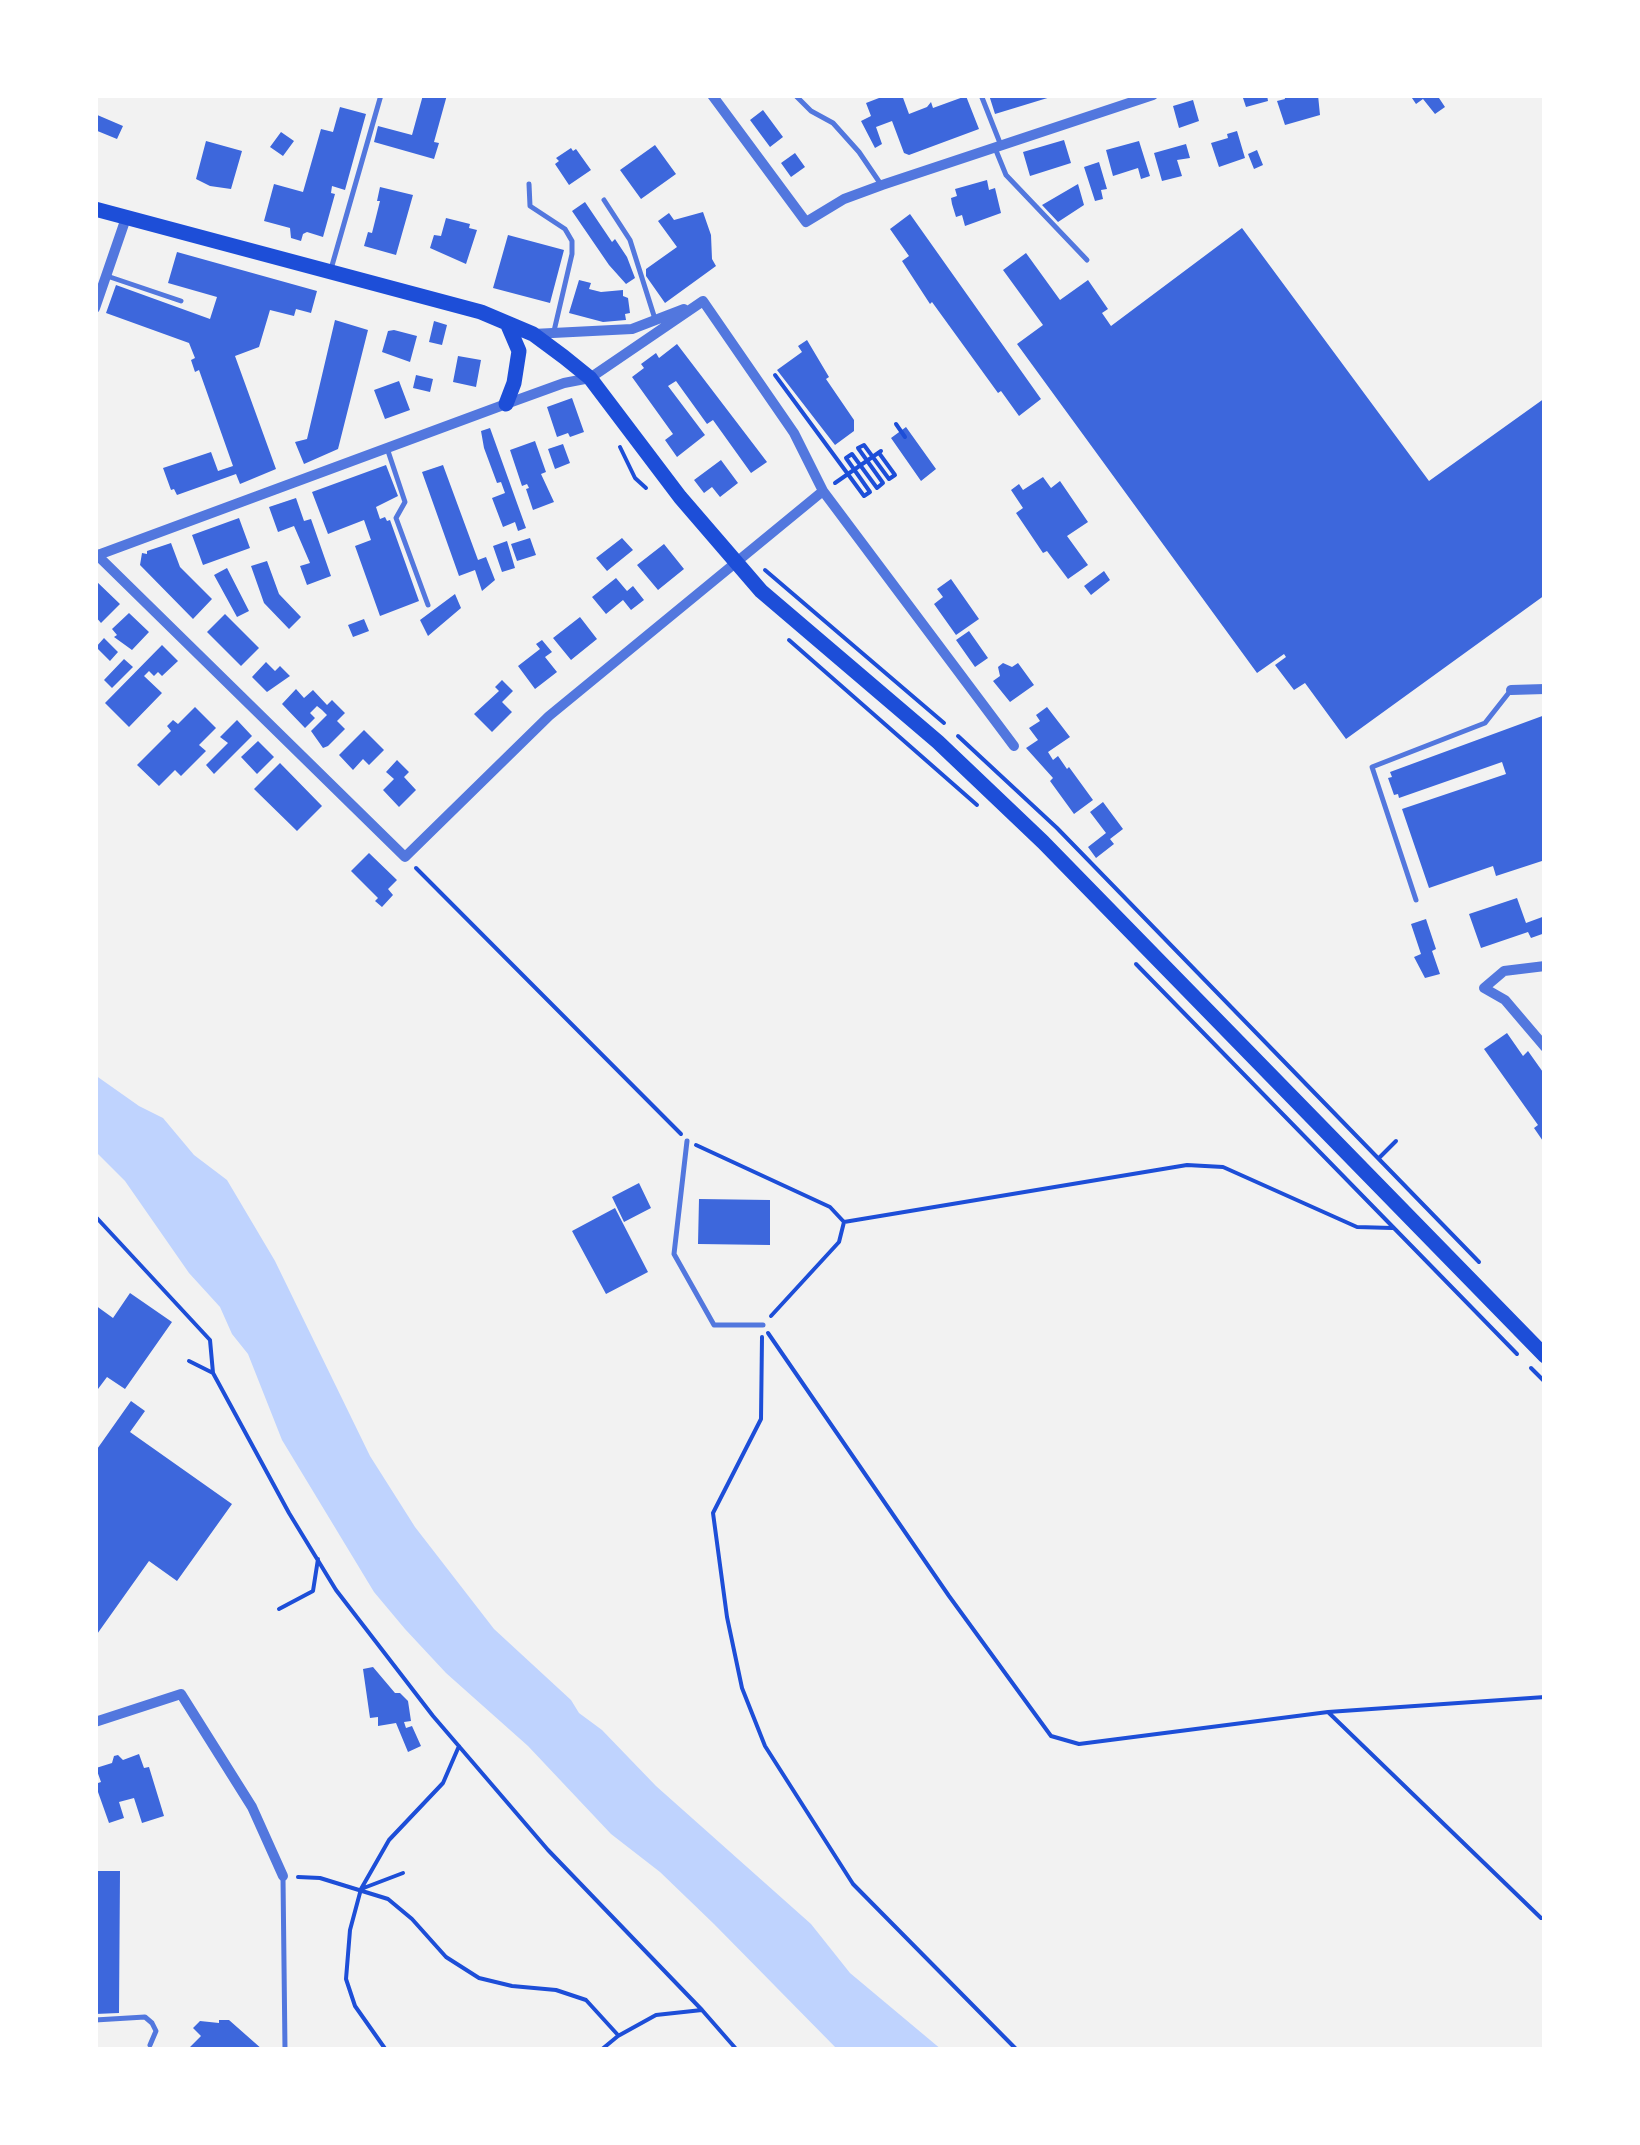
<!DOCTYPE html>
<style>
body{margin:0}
#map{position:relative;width:1640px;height:2145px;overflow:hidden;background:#f2f2f2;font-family:"Playfair Display",serif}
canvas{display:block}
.frame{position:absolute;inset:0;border:98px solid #fff;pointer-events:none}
</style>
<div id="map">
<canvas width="1640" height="2145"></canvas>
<div class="frame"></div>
</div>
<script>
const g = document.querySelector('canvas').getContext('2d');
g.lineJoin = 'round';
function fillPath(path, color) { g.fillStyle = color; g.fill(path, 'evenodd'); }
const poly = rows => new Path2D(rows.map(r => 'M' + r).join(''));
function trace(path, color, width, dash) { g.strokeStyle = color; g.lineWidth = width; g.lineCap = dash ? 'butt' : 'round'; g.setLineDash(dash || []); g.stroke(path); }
fillPath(poly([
 [95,1075,139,1106,163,1118,194,1155,227,1180,275,1261,370,1456,415,1527,494,1629,571,1700,579,1713,602,1730,656,1786,811,1924,850,1973,942,2050,838,2050,714,1924,660,1872,611,1834,528,1746,446,1673,405,1629,374,1592,282,1440,248,1354,232,1334,220,1307,189,1273,125,1181,95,1151]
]), '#bfd3fe');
fillPath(poly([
 [423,95,447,95,434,142,439,143,434,159,374,142,378,126,412,135],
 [877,95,902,95,909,114,927,107,931,102,933,108,966,96,979,129,909,155,904,153,892,121,876,127,882,144,875,148,861,121,871,116,866,103,879,98],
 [989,95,1054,95,1054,96,995,114],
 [1242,95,1267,95,1268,101,1246,107],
 [1284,95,1318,95,1320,115,1285,125,1277,101,1285,99],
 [1410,95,1437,95,1445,107,1435,114,1423,99,1416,104],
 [1193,100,1199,121,1179,128,1173,106],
 [340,107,366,114,345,190,332,186,331,193,335,194,323,237,307,232,303,234,301,241,291,238,290,228,264,221,274,184,303,192,321,129,333,132],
 [763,110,783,137,770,147,750,120],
 [95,114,123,126,117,139,95,130],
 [1237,131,1245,158,1219,167,1211,143,1228,138,1227,134],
 [281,132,294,141,283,156,270,147],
 [1064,140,1071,163,1030,176,1023,152],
 [206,141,242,151,231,189,210,186,196,179],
 [1139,141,1150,176,1141,179,1138,168,1113,176,1106,150],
 [1186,144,1190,158,1177,160,1182,176,1162,181,1154,153],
 [655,145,676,174,641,199,620,170],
 [571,148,573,151,576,149,591,170,569,185,555,164,559,161,556,158],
 [1257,150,1263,165,1254,169,1248,154],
 [795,153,805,167,791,177,781,163],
 [1099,162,1107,189,1101,190,1103,199,1095,201,1084,167],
 [987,180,989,190,995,188,1001,213,965,226,962,215,956,217,952,204,951,198,957,196,955,189],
 [1078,184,1084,205,1058,222,1042,205],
 [380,187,413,195,396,255,364,246,368,232,372,233,380,201,377,201],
 [585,202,612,242,615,239,627,257,635,278,626,284,609,265,572,211],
 [703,212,711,235,712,259,716,266,665,303,646,276,646,269,677,247,658,221,669,213,674,220],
 [910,214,1041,399,1019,416,1001,391,998,393,932,302,930,304,902,261,909,256,890,229],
 [446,218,470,224,469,228,477,230,466,264,430,248,434,235,441,236],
 [1242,228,1429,481,1545,398,1545,595,1346,739,1305,683,1294,690,1275,665,1286,657,1284,654,1257,673,1017,344,1043,325,1003,270,1026,253,1060,300,1088,280,1108,309,1102,313,1111,326],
 [508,235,564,250,550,303,493,288],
 [177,252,317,291,311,313,296,309,294,316,270,310,259,347,235,356,276,469,240,484,236,474,177,495,174,489,171,490,163,468,211,452,218,471,233,466,199,370,195,372,191,360,195,358,189,343,106,313,116,285,210,319,217,297,168,283],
 [579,280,591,283,589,289,601,292,623,290,623,296,628,298,630,313,625,314,626,320,603,322,569,313],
 [335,320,368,330,338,449,304,464,295,442,307,439],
 [434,321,447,325,442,345,429,342],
 [394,330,417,336,410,362,382,352,388,331],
 [807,340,829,377,826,379,854,420,854,431,835,445,777,370,802,352,798,346],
 [677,344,767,462,751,473,713,420,707,424,676,381,668,386,705,435,677,457,665,440,673,434,632,377,644,368,641,364,656,353,659,358],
 [458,356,481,360,476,387,453,382],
 [416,375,433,379,430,392,413,388],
 [399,381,410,410,385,419,374,390],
 [572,398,584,432,570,437,568,433,557,437,547,407],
 [906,427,936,469,921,481,891,438],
 [490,428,526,528,518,531,515,522,503,527,492,498,505,493,501,482,497,483,484,448,481,431],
 [535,441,546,472,541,474,554,502,533,510,526,489,529,488,527,484,522,486,510,450],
 [563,444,570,463,555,469,548,449],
 [721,460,738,483,720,497,712,487,704,493,694,480],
 [386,465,398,496,376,507,380,519,385,517,387,521,390,520,419,601,380,616,355,546,371,540,364,520,328,534,312,492],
 [443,465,478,560,486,557,495,580,482,591,475,570,459,576,422,472],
 [1043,477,1051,488,1060,481,1088,522,1067,536,1088,565,1068,579,1047,551,1043,553,1016,513,1023,508,1011,490,1019,484,1023,490],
 [296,498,304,521,311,519,331,576,307,585,300,566,310,563,294,526,278,532,269,507],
 [239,518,250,548,203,565,192,535],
 [530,538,536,555,517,561,511,544],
 [622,538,633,550,607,571,596,558],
 [507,541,515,568,502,572,493,546],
 [171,543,180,567,212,599,193,619,140,565,142,553,147,554,147,551],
 [664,544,684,569,658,590,637,565],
 [267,561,279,594,301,617,289,629,264,603,251,566],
 [227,568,249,611,237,617,214,575],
 [1104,571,1110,580,1091,595,1084,586],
 [616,578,627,591,633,586,644,600,631,610,623,600,606,614,592,597],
 [951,579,979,619,956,635,934,604,943,597,937,589],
 [95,580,120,604,101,623,95,616],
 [455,594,461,608,428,636,420,620],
 [129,613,149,632,132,650,114,637,117,635,112,629],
 [225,614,259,648,241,666,207,632],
 [580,617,597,639,571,660,553,638],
 [364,619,369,631,353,637,348,625],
 [969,631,988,658,975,667,956,640],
 [104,638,118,652,110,661,96,647],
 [542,640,552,652,545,657,557,672,535,689,518,666,540,649,536,644],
 [162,645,178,661,162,676,158,672,154,676,149,671,144,676,162,693,129,727,105,703],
 [124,659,133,667,112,688,104,680],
 [266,662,275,671,280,666,290,676,267,692,252,677],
 [1003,663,1012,667,1018,663,1034,685,1010,702,993,681,1000,676,998,667],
 [502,680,513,691,502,702,512,712,492,732,474,714,499,691,495,687],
 [296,689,304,698,313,690,327,705,332,700,345,713,337,721,345,729,328,746,323,748,311,731,327,715,322,710,317,706,310,713,315,718,305,728,282,704],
 [195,707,216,728,199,745,206,751,181,776,175,770,159,786,137,765,171,731,167,726,173,720,178,724],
 [1047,707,1070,737,1048,752,1053,760,1058,756,1067,769,1069,767,1093,800,1074,814,1050,781,1053,778,1026,748,1038,740,1029,728,1040,721,1036,715],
 [1545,715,1545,860,1496,876,1493,866,1429,888,1402,809,1506,774,1502,762,1399,798,1398,794,1394,795,1388,778,1392,777,1390,772],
 [237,720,252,736,214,774,206,765,228,743,220,737],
 [364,730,384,750,369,765,363,759,353,770,339,755],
 [258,741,274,757,257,774,241,757],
 [397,760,409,772,404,777,416,790,399,807,383,790,394,779,386,772],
 [280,763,322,806,297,831,254,789],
 [1103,802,1123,829,1110,839,1114,844,1096,858,1088,847,1106,833,1090,812],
 [369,853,397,880,388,889,393,895,382,907,375,901,378,898,351,871],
 [1517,898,1526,923,1545,916,1545,933,1531,938,1528,932,1481,948,1469,914],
 [1426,919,1436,949,1432,951,1440,974,1425,978,1414,957,1421,954,1411,924],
 [1507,1033,1523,1056,1528,1051,1545,1075,1545,1144,1534,1128,1538,1125,1484,1049],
 [639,1183,651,1208,624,1222,612,1197],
 [699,1199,770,1200,770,1245,698,1244],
 [615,1208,648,1272,606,1294,572,1231],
 [130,1293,172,1322,125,1389,107,1377,95,1393,95,1305,113,1318],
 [131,1401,145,1411,130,1432,232,1504,177,1581,149,1561,95,1637,95,1452],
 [373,1667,395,1693,400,1693,408,1701,411,1721,404,1722,406,1728,412,1726,421,1746,408,1752,396,1723,378,1726,378,1717,370,1718,363,1669],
 [139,1754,144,1768,149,1767,164,1816,142,1823,134,1798,119,1802,124,1818,109,1823,98,1792,95,1792,95,1784,101,1782,96,1768,112,1763,114,1756,118,1755,123,1760],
 [95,1871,120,1871,119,2013,95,2014],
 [219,2020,229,2020,263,2050,187,2050,201,2036,193,2028,200,2021,219,2023]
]), '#3d67dc');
trace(poly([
 [775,375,864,496,870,492,846,458,852,454,877,488,883,483,858,448,864,445,889,479,895,475,879,453],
 [896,424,905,437],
 [620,447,635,478,646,488],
 [835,483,881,451],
 [765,570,944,723],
 [789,640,977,805],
 [958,736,1057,828,1479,1262],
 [416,868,681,1134],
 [1136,964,1517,1354],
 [696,1145,830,1207,844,1222],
 [1379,1158,1396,1141],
 [95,1216,210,1340,213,1373,289,1513,336,1590,433,1716,548,1850,702,2010,656,2015,618,2036,601,2050],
 [844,1222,1187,1165,1223,1167,1357,1227,1392,1228],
 [771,1316,839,1242,844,1222],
 [768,1333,949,1596,1051,1736,1079,1744,1328,1712,1541,1918],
 [762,1337,761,1419,713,1513,727,1617,742,1688,765,1746,853,1884,1017,2050],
 [189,1361,213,1373],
 [1531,1368,1545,1382],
 [279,1609,313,1591,318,1559],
 [1328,1712,1545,1697],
 [298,1877,320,1878,388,1899,412,1919,446,1957,479,1978,512,1986,556,1990,586,2000,617,2034],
 [361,1889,403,1873],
 [702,2010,737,2050],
 [386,2050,355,2006,346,1979,350,1930,361,1889,389,1840,443,1783,459,1746]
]), '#1d4ed8', 4);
trace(poly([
 [795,95,811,111,833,123,859,152,880,183],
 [981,95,1000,143],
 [995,148,1006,175,1087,260],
 [529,184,530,206,565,229,572,241,572,254,554,331],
 [604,200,630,240,655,319],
 [331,269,381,95],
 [107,276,181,301],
 [388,451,405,502,396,518,428,605],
 [1416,900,1372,767,1485,723,1511,690],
 [687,1141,674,1254,714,1325,763,1325],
 [283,1878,285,2050],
 [95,2020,145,2017,152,2023,156,2031,150,2045]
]), '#5277de', 5);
trace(poly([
 [712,95,806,222,844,199,882,185,1153,95],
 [703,301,794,433,823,491,1014,746],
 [95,308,126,218],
 [533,334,632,329,684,309],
 [95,553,405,857,549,716,823,491],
 [98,555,506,404,564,383,590,378,703,301],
 [1511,690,1545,689],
 [1545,966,1504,971,1484,988,1505,1000,1545,1047],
 [95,1722,181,1694,252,1807,283,1876]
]), '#5277de', 10);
trace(poly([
 [95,209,481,312,533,334,564,357,590,378,680,497,761,591,938,742,1043,842,1545,1356],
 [506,404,514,383,519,351,507,323]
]), '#1d4ed8', 15);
</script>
